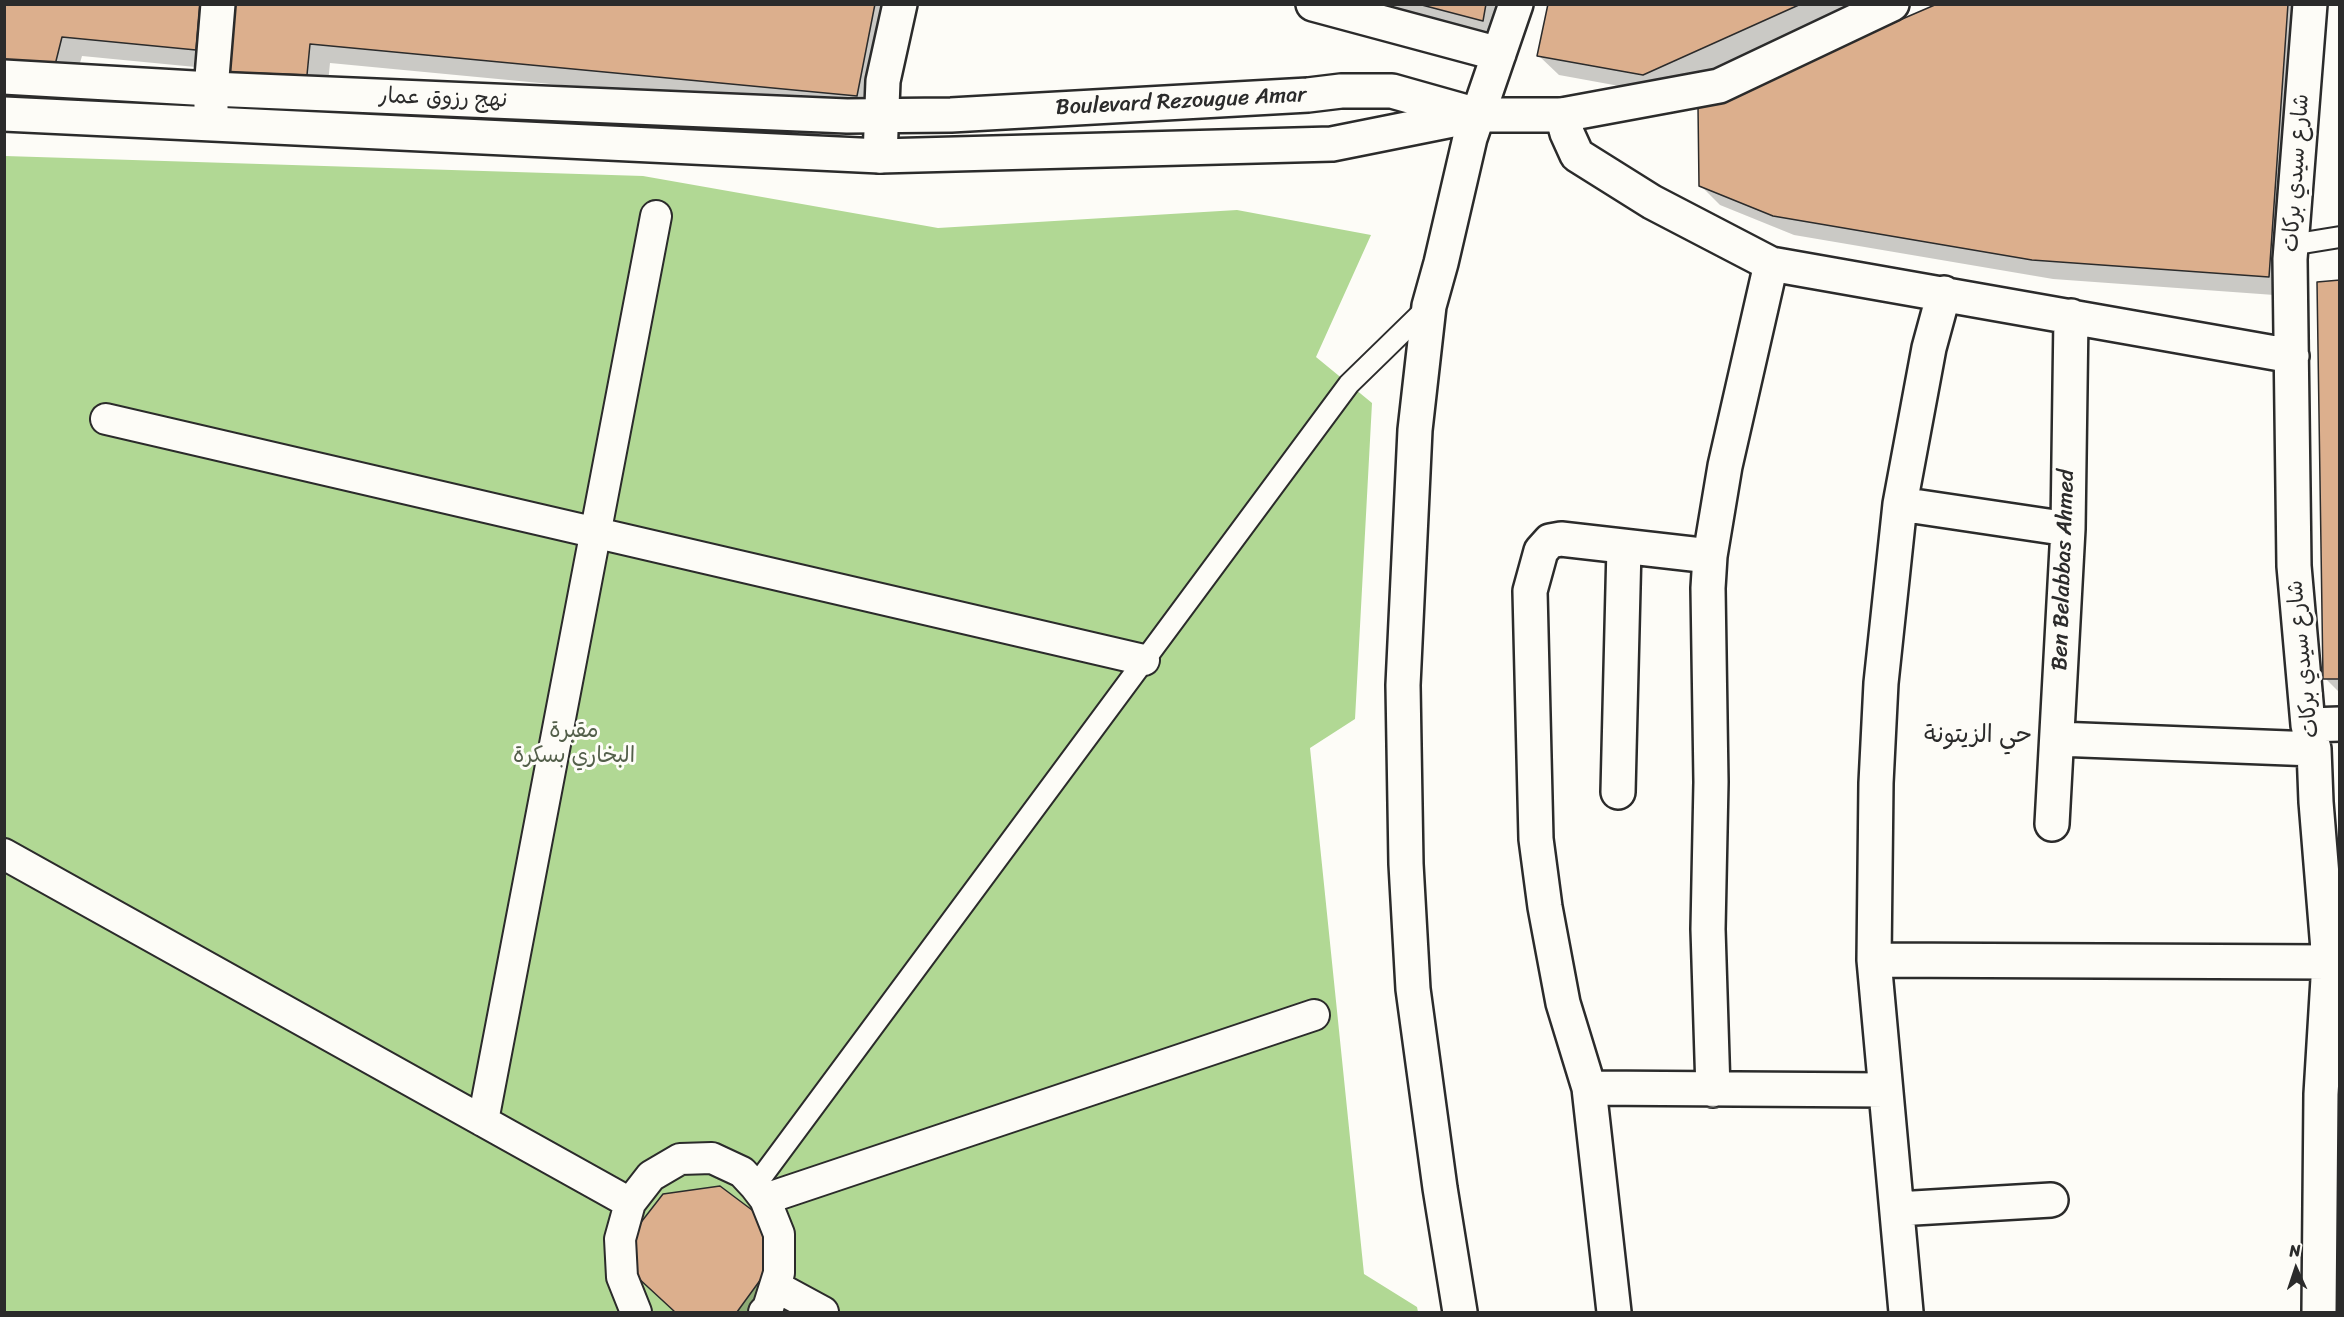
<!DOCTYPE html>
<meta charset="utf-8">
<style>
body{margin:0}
#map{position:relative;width:2344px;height:1317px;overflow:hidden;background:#fdfcf7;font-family:Sriracha,sans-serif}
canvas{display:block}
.frame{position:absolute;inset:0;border:6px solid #2b2b2b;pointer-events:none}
.north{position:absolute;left:2266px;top:1239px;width:60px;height:60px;-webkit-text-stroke:4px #fdfcf7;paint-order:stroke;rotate:357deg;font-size:16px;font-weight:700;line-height:24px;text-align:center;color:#2b2b2b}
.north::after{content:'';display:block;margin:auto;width:21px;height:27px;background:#2b2b2b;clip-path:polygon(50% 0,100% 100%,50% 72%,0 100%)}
</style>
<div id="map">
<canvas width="2344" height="1317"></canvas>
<div class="frame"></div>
<div class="north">N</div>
</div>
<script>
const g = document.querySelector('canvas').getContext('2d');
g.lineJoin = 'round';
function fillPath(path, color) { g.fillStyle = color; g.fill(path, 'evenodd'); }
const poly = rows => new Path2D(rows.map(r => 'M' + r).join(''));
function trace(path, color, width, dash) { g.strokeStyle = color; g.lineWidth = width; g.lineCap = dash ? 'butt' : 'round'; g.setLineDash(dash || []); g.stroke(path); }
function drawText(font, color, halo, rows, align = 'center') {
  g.font = font + ' Sriracha,"Playpen Sans Arabic",sans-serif'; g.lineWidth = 6; g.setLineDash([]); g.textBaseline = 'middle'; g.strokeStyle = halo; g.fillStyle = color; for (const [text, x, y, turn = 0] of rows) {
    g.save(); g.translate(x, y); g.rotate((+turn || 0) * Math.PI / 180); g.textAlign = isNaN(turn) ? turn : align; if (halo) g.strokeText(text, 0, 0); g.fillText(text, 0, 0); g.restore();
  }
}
fillPath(poly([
 [5,156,643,176,938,228,1237,210,1371,235,1316,357,1372,403,1355,719,1310,748,1364,1274,1417,1307,1418,1312,5,1312]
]), '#b1d894');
fillPath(poly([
 [4,4,221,4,216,69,82,56,74,84,21,79],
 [231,4,898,4,876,115,330,63,327,94,246,91,226,71],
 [1362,4,1509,4,1502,40],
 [1549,4,1864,4,1663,94,1559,75,1539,56],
 [1941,4,2308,4,2288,296,2053,279,1794,235,1720,205,1700,185],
 [2340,281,2340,693,2325,678],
 [759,1217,778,1278,754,1312,677,1312,648,1286]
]), '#0003');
const building = poly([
 [4,4,200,4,196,50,62,37,55,65,4,61,4,4],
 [229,4,875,4,857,96,310,44,307,75,224,72,229,4],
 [1418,4,1486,4,1483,21,1418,4],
 [1548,4,1801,4,1643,75,1537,56,1548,4],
 [1937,4,2288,4,2269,277,2032,260,1773,216,1699,186,1698,107,1937,4],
 [2340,280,2340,679,2323,679,2317,282,2340,280],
 [720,1186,760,1216,769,1268,737,1312,675,1312,636,1276,635,1230,663,1194,720,1186]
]);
fillPath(building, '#dcaf8d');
trace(building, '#2b2b2b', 1.5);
const service = poly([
 [2291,245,2340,237],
 [755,1186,1349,384,1429,306]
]);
const pedestrian = poly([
 [106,419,1144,660],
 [4,854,630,1203],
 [483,1121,656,216],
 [765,1199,1314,1015],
 [775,1286,823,1312],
 [636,1312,622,1277,620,1239,630,1203,651,1176,680,1159,712,1158,742,1172,755,1186,765,1199,779,1234,779,1273,768,1308,764,1312]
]);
const minor = poly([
 [1313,4,1499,54],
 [2310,4,2290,259,2294,566,2308,725,2314,749,2316,802,2329,962,2321,1094,2319,1312],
 [1562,115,1567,133,1577,155,1652,202,1771,264,2292,356],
 [211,123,211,89,218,4],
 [880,156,883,81,900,4],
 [1900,504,2068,529],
 [2308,725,2340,724],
 [2057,739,2314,749],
 [1618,792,1624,547],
 [2052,824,2068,529,2071,316],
 [1874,960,2329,962],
 [1589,1088,1885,1090],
 [1713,1090,1708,929,1711,782,1708,588,1710,556,1725,466,1771,264],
 [1897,1209,2051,1200],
 [1460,1312,1440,1188,1413,989,1406,864,1403,685,1415,430,1429,306,1441,263,1470,138,1516,4],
 [1614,1312,1589,1088,1563,1003,1545,907,1536,839,1530,591,1541,551,1550,541,1561,539,1710,556],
 [1906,1312,1874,960,1876,783,1881,683,1900,504,1929,348,1944,293]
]);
const secondary = poly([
 [4,77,211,89,847,116,951,115,1308,95,1341,91,1392,91,1470,113],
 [4,114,880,156,1332,144,1477,115,1562,115,1719,86,1892,4]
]);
trace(service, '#2b2b2b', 24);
trace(pedestrian, '#2b2b2b', 34);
trace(minor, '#2b2b2b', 38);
trace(secondary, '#2b2b2b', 38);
trace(service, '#fdfcf7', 20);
trace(pedestrian, '#fdfcf7', 30);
trace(minor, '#fdfcf7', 33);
trace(secondary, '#fdfcf7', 33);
drawText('22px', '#2b2b2b', '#fdfcf7', [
 ["نهج رزوق عمار",443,99,2],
 ["Boulevard Rezougue Amar",1181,102,-3],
 ["شارع سيدي بركات",2297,173,-86],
 ["Ben Belabbas Ahmed",2064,570,-88],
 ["شارع سيدي بركات",2304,659,-96]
]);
drawText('22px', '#535f4a', '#fdfcf7', [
 ["مقبرة",574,731],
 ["البخاري بسكرة",574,756]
]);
drawText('24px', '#2b2b2b', '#fdfcf7', [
 ["حي الزيتونة",1978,736]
]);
</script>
